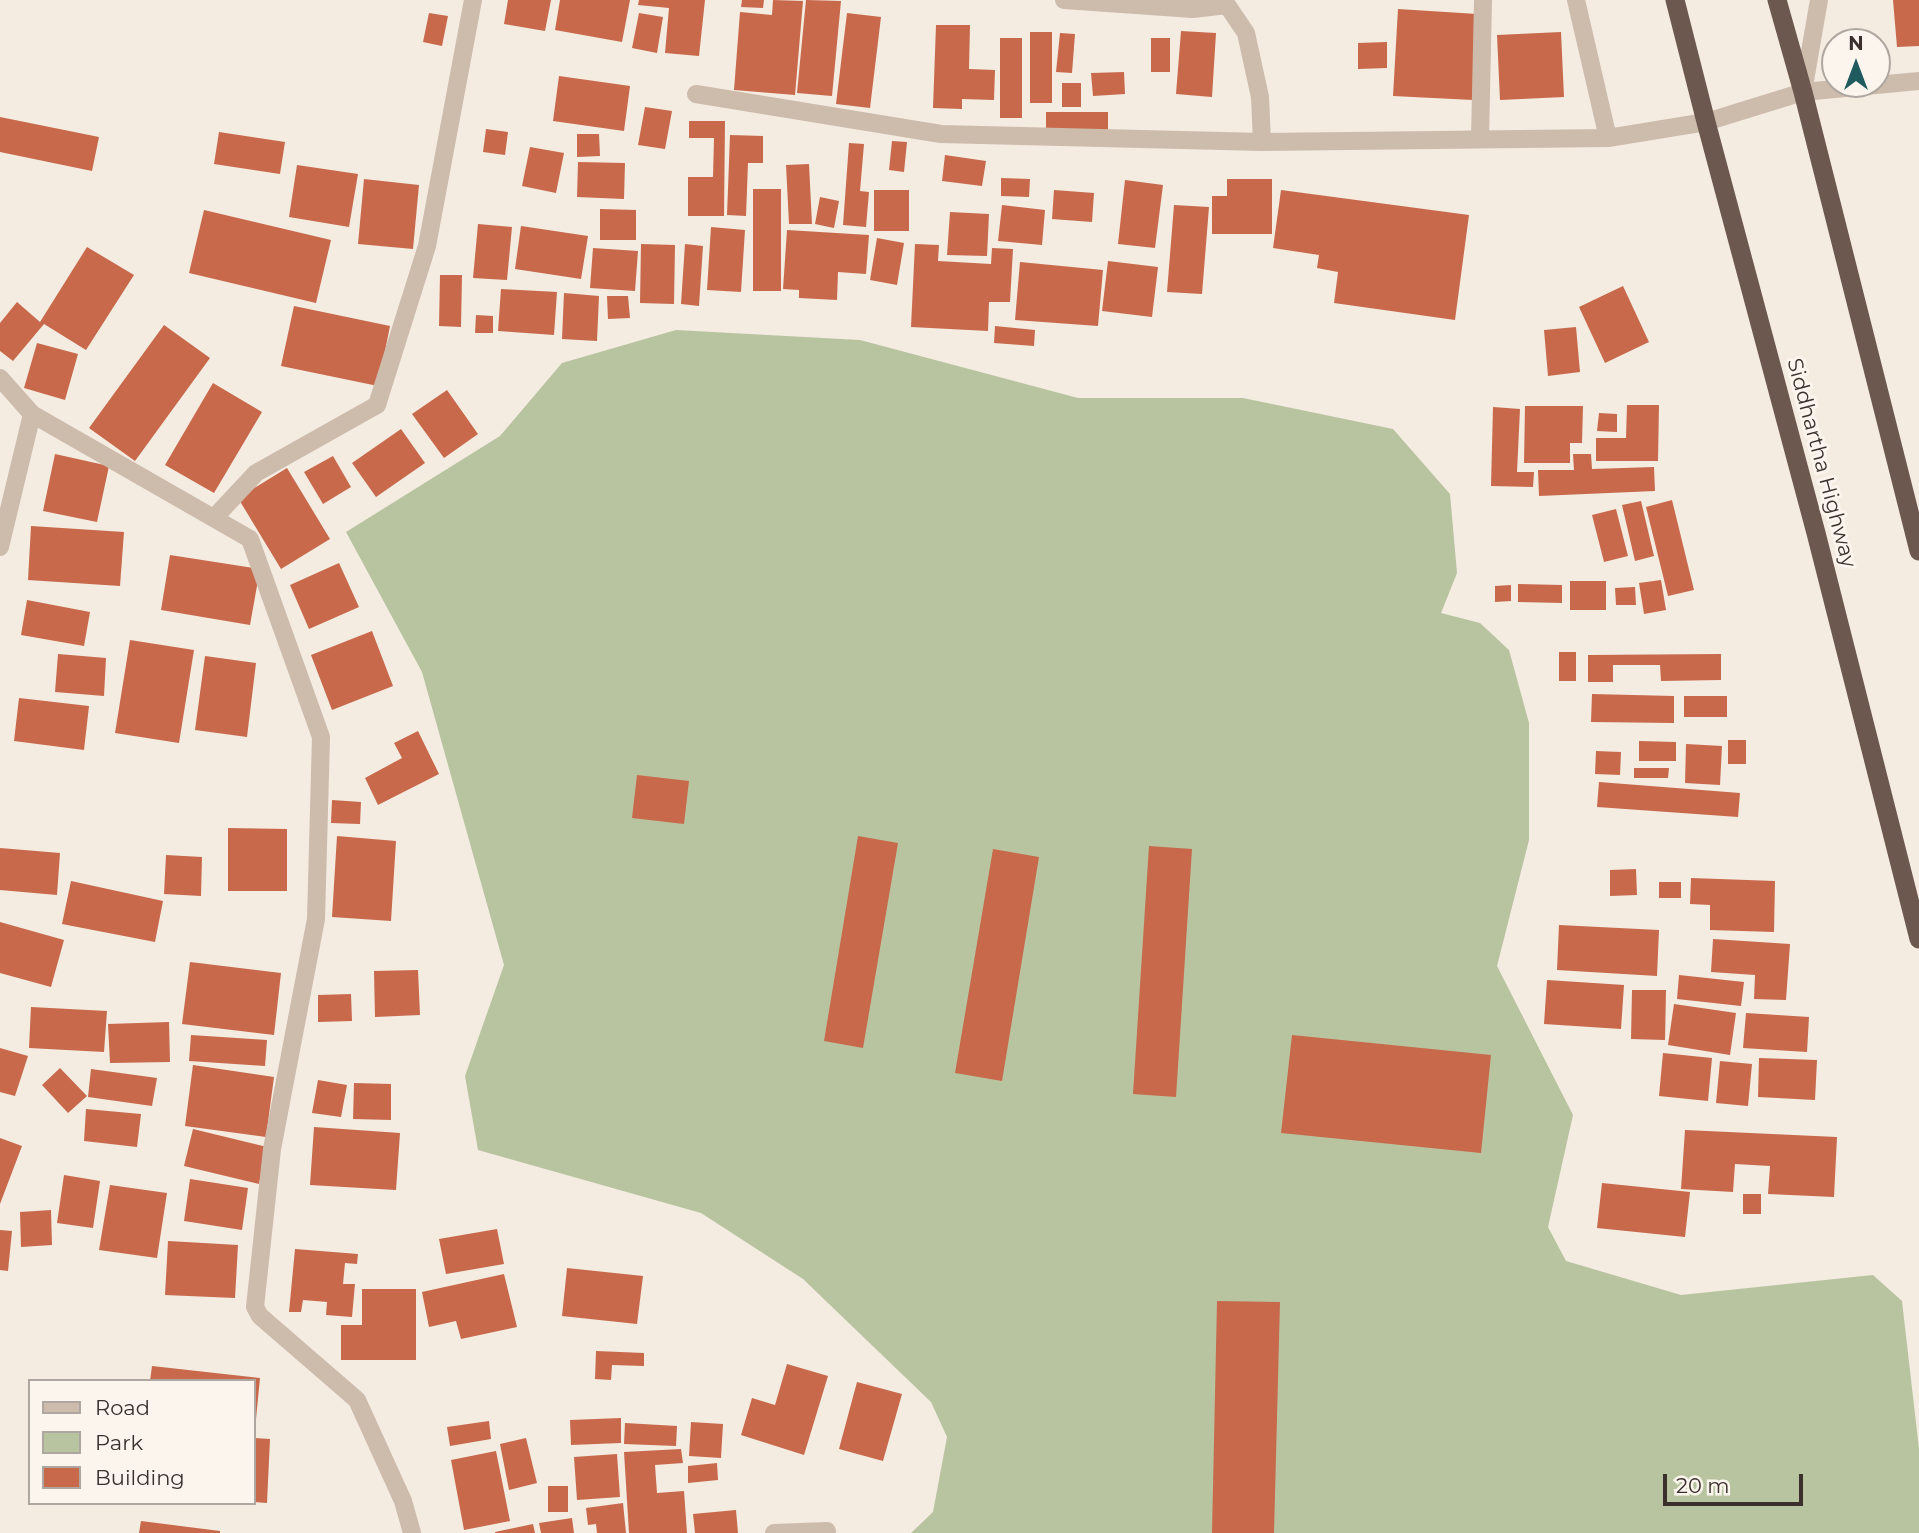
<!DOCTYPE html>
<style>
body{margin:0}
#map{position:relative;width:1919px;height:1533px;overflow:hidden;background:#f4ebe1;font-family:Montserrat,sans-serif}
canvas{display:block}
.legend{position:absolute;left:28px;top:1379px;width:228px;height:126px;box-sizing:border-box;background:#fbf5ee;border:2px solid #aea6a0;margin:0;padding:9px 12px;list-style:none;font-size:21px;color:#3b302b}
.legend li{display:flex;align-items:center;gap:14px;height:35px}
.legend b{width:35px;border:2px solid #aea6a0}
.north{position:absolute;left:1821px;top:28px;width:70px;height:70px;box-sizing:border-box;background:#fbf5ee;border:2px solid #aea6a0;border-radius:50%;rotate:0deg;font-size:19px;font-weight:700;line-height:28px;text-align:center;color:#3b302b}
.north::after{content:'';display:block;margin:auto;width:24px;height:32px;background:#1f5a5e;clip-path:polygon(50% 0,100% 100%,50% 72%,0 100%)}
.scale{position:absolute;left:1663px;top:1474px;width:140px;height:32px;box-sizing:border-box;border:4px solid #3b302b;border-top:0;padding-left:9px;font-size:21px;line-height:24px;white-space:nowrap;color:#3b302b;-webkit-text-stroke:5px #fbf5ee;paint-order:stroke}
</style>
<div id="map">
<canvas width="1919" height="1533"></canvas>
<ul class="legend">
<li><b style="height:9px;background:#cdbbac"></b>Road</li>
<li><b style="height:19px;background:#b8c4a0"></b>Park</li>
<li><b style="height:19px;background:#c8694b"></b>Building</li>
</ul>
<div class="north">N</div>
<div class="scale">20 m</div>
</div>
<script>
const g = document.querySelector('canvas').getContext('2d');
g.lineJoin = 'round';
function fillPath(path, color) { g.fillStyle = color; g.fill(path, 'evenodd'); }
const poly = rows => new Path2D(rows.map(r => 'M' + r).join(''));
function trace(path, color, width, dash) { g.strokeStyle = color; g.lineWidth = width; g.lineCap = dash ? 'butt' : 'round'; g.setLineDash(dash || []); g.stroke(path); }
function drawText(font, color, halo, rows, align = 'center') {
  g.font = font + ' Montserrat,sans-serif'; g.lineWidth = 6; g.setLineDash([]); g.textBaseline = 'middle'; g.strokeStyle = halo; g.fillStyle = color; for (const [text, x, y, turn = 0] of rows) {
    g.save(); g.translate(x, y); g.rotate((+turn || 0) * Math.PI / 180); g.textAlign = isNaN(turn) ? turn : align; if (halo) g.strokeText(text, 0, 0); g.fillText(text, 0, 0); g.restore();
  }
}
fillPath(poly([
 [676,330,860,340,1078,398,1243,398,1393,429,1450,494,1457,573,1441,613,1480,623,1509,650,1529,723,1529,840,1497,966,1573,1115,1548,1227,1566,1261,1681,1295,1873,1275,1902,1301,1919,1449,1919,1533,911,1533,933,1512,947,1437,931,1402,803,1279,701,1213,478,1150,465,1076,504,965,422,672,346,532,500,436,562,363]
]), '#b8c4a0');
fillPath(poly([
 [508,0,551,0,545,31,504,24],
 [560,0,630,0,622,42,555,30],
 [639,0,705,0,699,56,665,53,669,8,638,5],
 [742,0,764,0,763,8,741,7],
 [773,0,803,1,795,95,734,90,740,12,772,15],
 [806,0,841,1,832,96,797,93],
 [1893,0,1919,0,1919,46,1897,47],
 [1398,9,1477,14,1473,100,1393,96],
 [429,13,448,16,442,46,423,42],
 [639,13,663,17,657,53,632,48],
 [847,13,881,17,870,108,836,104],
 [936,25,970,25,969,69,995,70,994,100,962,99,962,109,933,108],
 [1181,31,1216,33,1212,97,1176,94],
 [1030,32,1052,32,1052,103,1030,103],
 [1561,32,1564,97,1500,100,1497,35],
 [1060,33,1075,34,1072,73,1056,72],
 [1000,38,1022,38,1022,118,1000,118],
 [1151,38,1170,38,1170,72,1151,72],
 [1387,42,1387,68,1358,69,1358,43],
 [1124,72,1125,94,1093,96,1091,73],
 [559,76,630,86,624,131,553,121],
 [1062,83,1081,83,1081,107,1062,107],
 [645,107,672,111,665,149,638,145],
 [1046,112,1108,112,1108,132,1046,132],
 [0,117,99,137,92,171,0,152],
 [689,121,725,121,724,216,688,216,688,177,713,177,714,138,689,138],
 [486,129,508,132,505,155,483,152],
 [219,132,285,142,280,174,214,164],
 [577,134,599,134,600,156,577,157],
 [730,135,763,136,763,163,748,163,746,216,727,215],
 [892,141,907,142,904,172,889,170],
 [849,143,864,144,860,191,869,192,866,227,843,225],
 [530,147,564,153,556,193,522,186],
 [945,155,986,161,982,186,942,181],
 [578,162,625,163,624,199,577,197],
 [809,164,812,224,789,224,786,165],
 [297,165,358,174,349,227,289,217],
 [1001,178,1030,179,1029,197,1001,196],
 [364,179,419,185,413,249,358,244],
 [1227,179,1272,179,1272,234,1212,234,1212,196,1227,196],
 [1125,180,1163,185,1155,248,1118,244],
 [753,189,781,189,781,291,753,291],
 [874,190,909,190,909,231,874,231],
 [1054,190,1094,193,1092,222,1052,219],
 [1281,190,1469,215,1455,320,1334,303,1338,272,1317,268,1319,255,1273,248],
 [820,197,839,201,834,228,815,224],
 [1002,205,1045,210,1042,245,998,241],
 [1174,205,1209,207,1202,294,1167,292],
 [600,209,636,210,636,240,600,240],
 [204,210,331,240,316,303,189,273],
 [950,212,989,214,987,256,947,255],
 [478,224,512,227,507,280,473,278],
 [521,226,588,236,581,279,515,269],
 [711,227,745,230,741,292,707,290],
 [787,230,869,235,866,274,838,272,837,300,799,298,799,290,783,289],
 [877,238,904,243,897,285,870,280],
 [641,244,675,245,674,304,640,303],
 [685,244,703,246,699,306,681,304],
 [915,244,939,245,938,261,991,264,992,248,1013,249,1010,302,989,302,988,331,911,327],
 [87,247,134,275,86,350,44,324,13,361,0,351,0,323,17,302,40,322],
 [593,248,638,251,635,291,590,288],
 [1108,261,1158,267,1152,317,1102,311],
 [1020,262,1103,270,1098,326,1015,320],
 [440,275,462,275,461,327,439,326],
 [1623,286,1649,342,1605,363,1579,307],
 [501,289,557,292,554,335,498,331],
 [564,293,599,296,597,341,562,339],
 [607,296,628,296,630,318,608,319],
 [294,306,390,326,378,386,281,366],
 [476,315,493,316,493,333,475,333],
 [164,325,210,358,135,461,89,428],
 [995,326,1035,330,1034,346,994,343],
 [1576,327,1580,372,1548,376,1544,330],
 [37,343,78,354,65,400,24,388],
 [213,383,262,412,214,493,165,465],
 [447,390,478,434,444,458,412,414],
 [1627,405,1659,405,1658,461,1596,461,1596,438,1626,438],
 [1525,406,1583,406,1582,443,1570,443,1570,463,1524,463],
 [1493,407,1520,409,1517,472,1534,472,1533,487,1491,486],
 [1599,413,1617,414,1617,432,1597,431],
 [401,429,425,463,376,497,352,463],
 [55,454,109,466,97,522,43,511],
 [1573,454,1591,454,1592,469,1654,467,1655,491,1539,496,1538,470,1574,470],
 [333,456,351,487,323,504,304,472],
 [287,468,330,539,281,569,238,498],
 [1672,500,1694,590,1668,596,1646,507],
 [1641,501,1654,556,1635,561,1622,505],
 [1616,509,1628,556,1604,562,1592,515],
 [31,526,124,532,120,586,28,580],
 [170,555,260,569,250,625,161,610],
 [339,563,359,607,309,629,290,585],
 [1661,580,1666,610,1644,614,1639,583],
 [1570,581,1606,581,1606,610,1570,610],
 [1518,584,1562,585,1562,603,1518,602],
 [1511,585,1511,601,1495,602,1495,586],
 [1635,587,1636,605,1616,605,1615,588],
 [27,600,90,612,84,646,21,635],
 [372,631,393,686,332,710,311,655],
 [130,640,194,650,179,743,115,733],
 [1559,652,1576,652,1576,681,1559,681],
 [58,654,106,658,104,696,55,692],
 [1721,654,1721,680,1661,681,1660,665,1613,665,1613,682,1588,682,1588,655],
 [205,656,256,663,247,737,195,730],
 [1592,694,1674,696,1674,723,1591,722],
 [1684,696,1727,696,1727,717,1684,717],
 [19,698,89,706,84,750,14,741],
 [418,731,439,774,378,805,365,778,402,758,394,743],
 [1728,740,1746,740,1746,764,1728,764],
 [1639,741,1676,742,1676,761,1639,761],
 [1686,744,1722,746,1720,785,1685,783],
 [1596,751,1621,752,1620,775,1595,774],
 [1634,768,1669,768,1668,778,1634,778],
 [637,775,689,781,684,824,632,818],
 [1599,782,1740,793,1738,817,1597,807],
 [332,800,361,802,360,824,331,823],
 [228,828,287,829,287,891,228,891],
 [337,836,396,841,391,921,332,917],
 [858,836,898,843,863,1048,824,1041],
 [1149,846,1192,849,1176,1097,1133,1094],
 [0,848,60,853,57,895,0,890],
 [993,849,1039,857,1002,1081,955,1073],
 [166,855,202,857,201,896,164,894],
 [1636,869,1637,895,1610,896,1610,870],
 [1691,878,1775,881,1774,932,1710,930,1710,905,1690,904],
 [71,881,163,901,155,942,62,924],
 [1659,882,1681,882,1681,898,1659,898],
 [0,922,64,940,51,987,0,973],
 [1559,925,1659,930,1657,976,1557,970],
 [1713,939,1790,944,1786,1000,1754,999,1755,975,1711,972],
 [190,962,281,973,274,1035,182,1024],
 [418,970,420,1015,375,1017,374,971],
 [1679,975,1744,982,1741,1006,1677,999],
 [1547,980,1624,985,1621,1029,1544,1024],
 [1632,990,1666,990,1665,1040,1631,1039],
 [351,994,352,1021,318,1022,318,995],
 [1674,1004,1736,1013,1730,1055,1668,1045],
 [31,1007,107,1011,104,1052,29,1048],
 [1746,1013,1809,1017,1807,1052,1743,1048],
 [169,1022,170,1062,110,1063,108,1024],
 [191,1035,267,1040,265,1066,189,1061],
 [1292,1035,1491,1055,1481,1153,1281,1133],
 [0,1048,28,1056,15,1096,0,1092],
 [1663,1053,1712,1058,1708,1101,1659,1096],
 [1759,1058,1817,1060,1815,1100,1758,1097],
 [1720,1061,1752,1064,1748,1106,1716,1103],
 [193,1065,274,1077,266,1137,185,1126],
 [60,1068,87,1096,68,1113,42,1085],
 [91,1069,157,1078,152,1106,88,1097],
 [318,1080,347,1085,341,1117,312,1113],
 [354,1083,391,1084,391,1120,353,1119],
 [86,1109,141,1114,137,1147,84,1141],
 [314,1127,400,1133,396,1190,310,1185],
 [193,1129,267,1147,259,1184,184,1166],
 [1685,1130,1837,1137,1834,1197,1768,1194,1770,1166,1735,1164,1733,1192,1681,1189],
 [0,1138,22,1146,0,1204],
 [64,1175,100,1181,93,1228,57,1223],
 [190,1179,248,1188,242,1230,184,1221],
 [1602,1183,1690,1192,1685,1237,1597,1228],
 [110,1185,167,1193,157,1258,99,1250],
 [1743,1194,1761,1194,1761,1214,1743,1214],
 [51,1210,52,1245,21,1247,20,1212],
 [497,1229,504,1264,446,1274,439,1239],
 [0,1230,12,1231,8,1271,0,1270],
 [168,1241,238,1245,235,1298,165,1295],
 [295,1249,358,1254,357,1264,345,1263,343,1284,355,1284,352,1317,326,1315,327,1302,303,1300,301,1312,289,1312],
 [567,1268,643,1276,637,1324,562,1316],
 [504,1274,517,1327,461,1339,456,1321,429,1327,422,1292],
 [362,1289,416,1289,416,1360,341,1360,341,1325,362,1325],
 [1217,1301,1280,1302,1274,1533,1212,1533],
 [596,1351,644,1353,644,1366,612,1365,611,1380,595,1379],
 [787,1364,828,1376,804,1455,741,1435,752,1398,775,1405],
 [152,1366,260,1378,256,1419,254,1419,254,1381,150,1381],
 [857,1382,902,1394,883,1461,839,1449],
 [621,1418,621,1443,571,1445,570,1420],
 [489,1421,491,1439,450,1446,447,1427],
 [691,1422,723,1424,721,1458,689,1456],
 [625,1423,677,1426,676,1446,624,1444],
 [254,1438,270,1439,267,1503,254,1502],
 [526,1438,537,1483,509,1490,500,1444],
 [681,1449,683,1463,655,1465,657,1493,684,1491,687,1533,629,1533,624,1452],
 [496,1451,510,1521,464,1530,451,1460],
 [617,1454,620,1497,577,1500,574,1457],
 [717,1463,718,1480,688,1483,688,1466],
 [548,1486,568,1486,568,1512,548,1512],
 [623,1503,626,1533,597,1533,596,1524,588,1525,586,1508],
 [736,1510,738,1533,695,1533,693,1514],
 [572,1518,574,1533,541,1533,539,1523],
 [141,1521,220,1531,220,1533,139,1533],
 [533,1524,535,1533,495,1533,495,1532]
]), '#c8694b');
trace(poly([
 [1576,0,1608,138],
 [1480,139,1483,0]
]), '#cdbbac', 18);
trace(poly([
 [1064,0,1193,9,1227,5,1246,33,1260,97,1262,142],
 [1803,92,1819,0],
 [696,94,941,134,1262,142,1608,138,1706,122,1803,92,1919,81],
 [0,378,32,414,0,547],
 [32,414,250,539,321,737,316,919,272,1149,255,1307,260,1316,357,1400,403,1501,412,1533],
 [214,518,256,473,377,405,427,246,473,0],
 [774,1533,827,1531]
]), '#cdbbac', 18);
trace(poly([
 [1675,0,1706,122,1816,533,1919,939],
 [1777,0,1803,92,1919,551]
]), '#6c584f', 19);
drawText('21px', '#3b302b', '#fbf5ee', [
 ["Siddhartha Highway",1821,463,75]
]);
</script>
